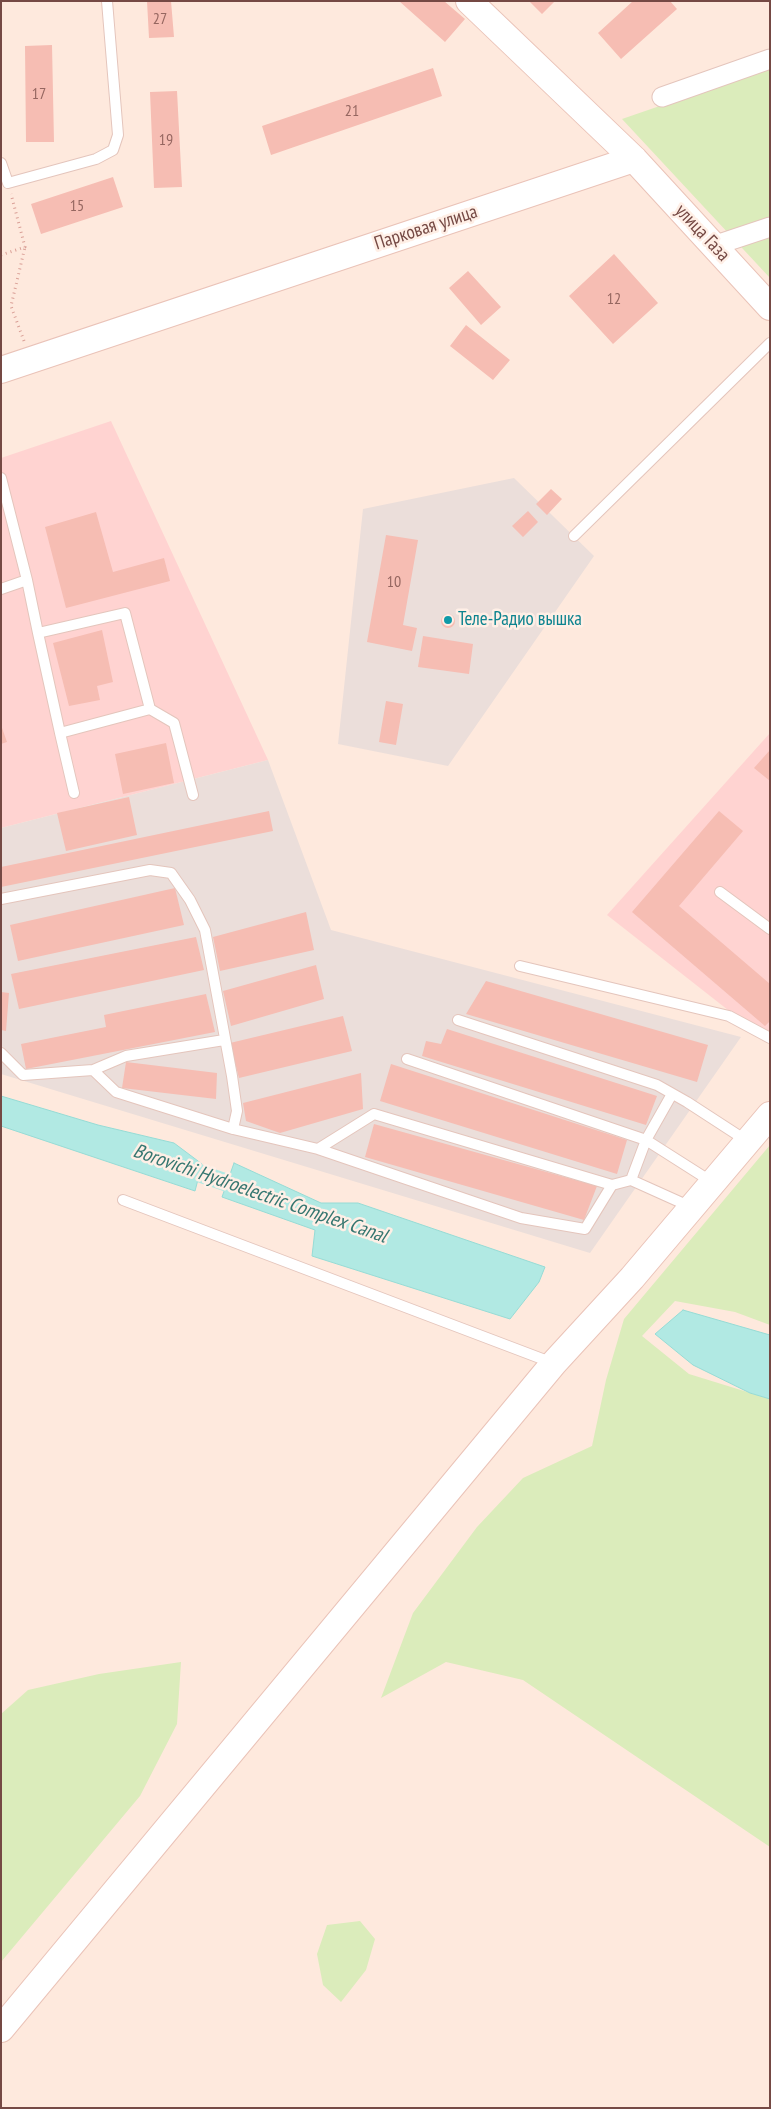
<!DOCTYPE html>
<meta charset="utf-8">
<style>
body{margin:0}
#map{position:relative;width:771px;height:2109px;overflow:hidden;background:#fee9dd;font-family:"PT Sans Narrow",sans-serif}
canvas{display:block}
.frame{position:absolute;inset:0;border:2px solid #754944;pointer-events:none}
</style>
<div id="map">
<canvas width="771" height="2109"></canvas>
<div class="frame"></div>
</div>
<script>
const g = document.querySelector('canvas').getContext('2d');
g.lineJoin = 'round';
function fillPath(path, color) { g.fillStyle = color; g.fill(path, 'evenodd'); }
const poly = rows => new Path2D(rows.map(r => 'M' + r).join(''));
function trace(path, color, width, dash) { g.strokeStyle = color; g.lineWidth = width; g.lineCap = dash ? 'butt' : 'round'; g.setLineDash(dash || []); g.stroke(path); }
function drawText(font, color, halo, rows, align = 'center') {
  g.font = font + ' "PT Sans Narrow",sans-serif'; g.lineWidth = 5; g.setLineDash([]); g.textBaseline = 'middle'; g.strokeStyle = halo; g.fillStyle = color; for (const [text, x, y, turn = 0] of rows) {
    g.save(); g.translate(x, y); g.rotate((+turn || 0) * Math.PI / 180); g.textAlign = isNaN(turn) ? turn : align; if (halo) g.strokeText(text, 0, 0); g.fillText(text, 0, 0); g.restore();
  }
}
fillPath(poly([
 [111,421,268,760,1,828,1,458],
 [770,733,770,1043,607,915]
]), '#ffd3d1');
fillPath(poly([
 [514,478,594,556,448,766,338,744,363,509],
 [268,760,331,930,741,1037,590,1253,1,1074,1,828]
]), '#ebdeda');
fillPath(poly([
 [770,68,770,278,622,119],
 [770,1145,770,1325,735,1312,675,1301,642,1336,689,1374,770,1399,770,1847,523,1680,446,1662,381,1698,413,1613,477,1527,523,1478,592,1446,606,1380,624,1319],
 [181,1662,177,1724,140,1796,1,1962,1,1714,28,1690,99,1674],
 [360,1921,375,1939,366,1970,341,2002,323,1985,317,1954,327,1925]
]), '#dbecbb');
const water = poly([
 [1,1096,98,1125,174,1143,202,1164,195,1191,1,1126,1,1096],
 [234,1163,321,1203,358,1203,545,1267,539,1282,510,1319,312,1256,315,1230,222,1197,234,1163],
 [683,1310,770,1335,770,1399,750,1393,693,1365,655,1334,683,1310]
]);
fillPath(water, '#b1e9e3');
trace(water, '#96dbd5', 1);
trace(poly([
 [178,1166,248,1190]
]), '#b1e9e3', 18);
fillPath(poly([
 [147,1,171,1,174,37,149,38],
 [399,1,444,1,465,19,445,42],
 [529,1,555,1,542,14],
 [633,1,670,1,677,9,621,59,598,33],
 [52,45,54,142,26,142,25,46],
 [433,68,442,96,271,155,262,126],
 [177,91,182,187,154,188,150,92],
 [113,177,123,207,41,234,31,204],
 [614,254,658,303,613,344,569,296],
 [468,271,501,307,481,325,449,288],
 [466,325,510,360,493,380,450,346],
 [551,489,562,499,547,515,536,504],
 [528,511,538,522,523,537,512,526],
 [96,512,113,572,164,558,170,581,66,608,45,527],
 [386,535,418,540,403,625,417,628,412,651,367,642],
 '441 621a7 7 0 1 1 14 0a7 7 0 1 1-14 0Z',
 [102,630,113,682,97,686,100,700,69,706,53,643],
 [423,636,473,644,469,674,418,667],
 [386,701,403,704,396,745,379,742],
 [1,725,7,742,1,744],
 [166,743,174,783,123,794,115,754],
 [770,750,770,781,754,768],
 [129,797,137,835,66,851,57,813],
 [269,811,273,831,1,887,1,867],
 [719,811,743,831,679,906,770,984,770,1021,765,1026,632,912],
 [175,888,184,925,18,961,10,925],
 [306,912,314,950,220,971,213,937],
 [196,937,204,970,19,1009,11,974],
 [316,965,324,999,231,1026,223,991],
 [486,981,708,1045,697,1082,466,1014],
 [1,992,9,993,6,1031,1,1030],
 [206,994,215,1032,26,1069,21,1044,106,1027,104,1015],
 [343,1016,352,1051,239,1078,230,1043],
 [447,1029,657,1096,646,1125,422,1056,426,1041,441,1044],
 [126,1062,217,1073,216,1099,122,1088],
 [391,1064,627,1140,617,1174,380,1101],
 [361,1073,363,1109,280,1133,246,1121,243,1103],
 [374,1124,597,1186,584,1220,365,1157]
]), '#f6bdb3');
const lane = poly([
 [1,163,8,183,96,159,113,150,118,135,107,1],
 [1,478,27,580,38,633,60,733,150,709,125,613,38,633],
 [574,536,770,343],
 [1,589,27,580],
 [150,709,174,723,193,795],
 [60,733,74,793],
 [720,892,770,929],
 [1,899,150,870,171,873,190,900,205,930,232,1076,237,1111,233,1129],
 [520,966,729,1016,770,1038],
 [458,1020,657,1085,687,1102,747,1141],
 [1,1053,23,1075,93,1070,116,1092,233,1129,318,1149,521,1218,585,1229,612,1185,631,1180,691,1207],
 [407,1059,646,1140,712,1182],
 [93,1070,126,1056,224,1040],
 [318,1149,374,1114,612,1185],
 [631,1180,646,1140,672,1094],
 [123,1200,553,1363]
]);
const street = poly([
 [662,97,770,59],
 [713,246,770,227]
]);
const secondary = poly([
 [469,1,634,159,770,307],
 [1,370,634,159],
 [1,2029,554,1363,632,1278,770,1115]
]);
trace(lane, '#e4c5bc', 12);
trace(street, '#e4c5bc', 21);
trace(secondary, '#eac3b8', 28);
trace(poly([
 [1,255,25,247,11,194],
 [24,341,11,306,25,247]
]), '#daa097', 3, [1, 4]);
trace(lane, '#fff', 10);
trace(street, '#fff', 19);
trace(secondary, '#fff', 26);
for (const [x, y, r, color] of [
 [448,620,5,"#0f9aa8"]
]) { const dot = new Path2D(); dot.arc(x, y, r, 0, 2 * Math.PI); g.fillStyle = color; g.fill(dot); trace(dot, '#ffefe6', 2); }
drawText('16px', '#956660', null, [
 ["27",160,19],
 ["17",39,94],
 ["21",352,111],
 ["19",166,140],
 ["15",77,206],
 ["12",614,299],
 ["10",394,582]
]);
drawText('19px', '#754944', '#ffefe6', [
 ["Парковая улица",426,228,-18],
 ["улица Газа",702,233,47]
]);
drawText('19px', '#0d838f', '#ffefe6', [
 ["Теле-Радио вышка",458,620]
], 'left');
drawText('italic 20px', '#357670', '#ffefe6', [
 ["Borovichi Hydroelectric Complex Canal",260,1194,19]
]);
</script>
